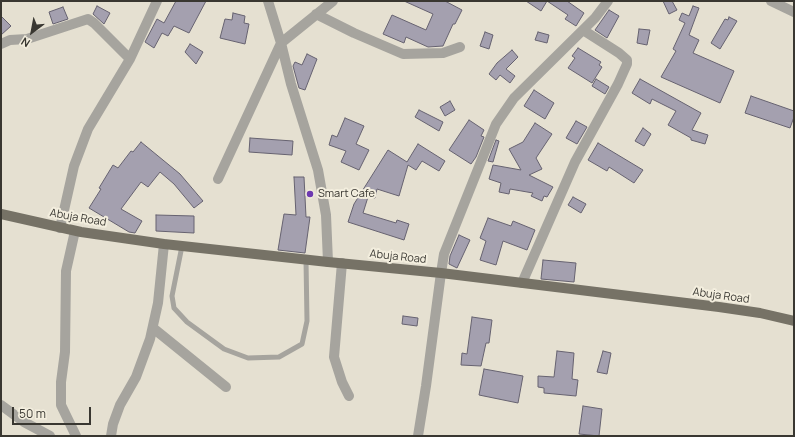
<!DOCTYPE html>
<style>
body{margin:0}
#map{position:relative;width:795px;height:437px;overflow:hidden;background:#e5e0d1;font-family:Manrope,sans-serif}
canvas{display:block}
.frame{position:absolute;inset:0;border:2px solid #393731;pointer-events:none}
.north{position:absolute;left:12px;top:12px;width:40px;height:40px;-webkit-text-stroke:3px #f3eede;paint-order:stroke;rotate:212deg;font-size:11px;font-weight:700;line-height:16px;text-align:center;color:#393731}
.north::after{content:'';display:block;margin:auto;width:14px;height:18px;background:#393731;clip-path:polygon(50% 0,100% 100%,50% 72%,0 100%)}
.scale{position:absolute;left:12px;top:407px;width:79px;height:18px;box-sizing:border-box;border:2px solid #393731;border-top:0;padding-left:5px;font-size:12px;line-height:14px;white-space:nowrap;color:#393731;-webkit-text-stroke:3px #f3eede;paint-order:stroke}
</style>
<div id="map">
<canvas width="795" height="437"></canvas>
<div class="frame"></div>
<div class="north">N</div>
<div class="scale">50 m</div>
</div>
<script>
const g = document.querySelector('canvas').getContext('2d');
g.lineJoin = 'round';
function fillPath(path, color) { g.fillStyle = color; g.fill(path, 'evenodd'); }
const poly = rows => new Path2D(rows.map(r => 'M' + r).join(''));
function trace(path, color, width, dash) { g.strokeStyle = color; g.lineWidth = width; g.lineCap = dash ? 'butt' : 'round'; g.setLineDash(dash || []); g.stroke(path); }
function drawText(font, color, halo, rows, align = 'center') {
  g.font = font + ' Manrope,sans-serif'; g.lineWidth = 4; g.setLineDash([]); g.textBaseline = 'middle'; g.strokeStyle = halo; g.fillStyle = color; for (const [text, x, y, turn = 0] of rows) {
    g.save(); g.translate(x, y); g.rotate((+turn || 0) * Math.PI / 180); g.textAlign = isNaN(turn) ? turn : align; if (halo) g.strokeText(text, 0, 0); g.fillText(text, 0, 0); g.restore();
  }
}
const building = poly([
 [176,1,206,1,189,33,174,26,168,36,162,33,154,48,145,42,157,19,164,23,176,1],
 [404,1,445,1,462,10,455,24,453,24,443,46,428,47,406,37,404,43,383,34,392,15,426,30,433,14,404,1],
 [526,1,567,1,584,13,576,26,565,19,568,15,547,1,541,11,526,1],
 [663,1,672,1,677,10,669,14,663,1],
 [97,6,110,13,104,24,93,14,97,6],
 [693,6,699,8,689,35,699,40,693,53,734,71,720,103,661,77,676,51,673,49,685,23,679,20,682,13,689,16,693,6],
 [63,7,68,19,53,24,49,12,63,7],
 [609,10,619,16,607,38,595,30,609,10],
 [233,13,245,16,244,23,249,24,245,44,220,38,225,19,232,20,233,13],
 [1,16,11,26,1,35,1,16],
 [729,17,737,21,720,49,711,43,725,19,728,20,729,17],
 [639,29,650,30,647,45,637,43,639,29],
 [485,32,493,35,489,49,480,46,485,32],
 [538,32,549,35,547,43,535,40,538,32],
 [190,44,203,52,196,64,185,52,190,44],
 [578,48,601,62,599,65,602,67,592,83,568,68,575,58,572,56,578,48],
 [512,50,518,57,506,69,515,76,510,83,500,75,496,80,489,74,497,63,512,50],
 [307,54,317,59,305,90,299,88,293,66,295,62,302,65,307,54],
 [596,79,609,87,605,94,592,86,596,79],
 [640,79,701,113,692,130,708,135,705,144,691,140,691,138,668,125,676,111,652,99,650,104,632,93,640,79],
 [534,90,554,103,545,119,524,106,534,90],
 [751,96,794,111,794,117,790,128,745,113,751,96],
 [450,101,455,110,445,116,440,107,450,101],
 [419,110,443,122,439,131,415,117,419,110],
 [345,118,364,126,356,144,369,150,359,170,341,162,346,151,329,145,332,135,337,137,345,118],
 [469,120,484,130,481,136,484,137,476,157,471,164,449,150,469,120],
 [576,121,587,127,577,144,566,138,576,121],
 [535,123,552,134,536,158,542,169,529,175,553,187,547,197,544,196,542,201,531,196,533,193,510,189,509,194,499,192,501,183,489,179,493,165,521,170,509,149,523,142,535,123],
 [643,128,651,134,644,146,635,141,643,128],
 [250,138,293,141,292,155,249,152,250,138],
 [496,140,499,141,493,162,488,161,496,140],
 [141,142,180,174,203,201,194,208,174,184,160,172,148,187,141,182,121,209,142,221,135,233,129,232,89,208,101,189,99,188,113,165,118,168,131,151,133,152,141,142],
 [598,143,643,170,634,183,609,167,607,171,588,160,598,143],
 [418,144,445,161,439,171,422,161,416,170,408,165,399,196,377,189,375,198,368,197,363,213,396,223,397,220,409,224,404,240,348,222,354,204,388,150,407,162,418,144],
 [294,177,304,177,306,217,310,217,305,253,278,250,284,214,296,215,294,177],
 [573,197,586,204,581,213,568,205,573,197],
 [156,215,194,216,194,233,156,231,156,215],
 [488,218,511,226,513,221,535,230,527,250,503,241,496,265,480,260,486,241,480,238,488,218],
 [459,235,470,240,457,268,449,264,450,256,459,235],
 [543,260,576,263,574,282,541,279,543,260],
 [403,316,418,318,417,326,402,324,403,316],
 [472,317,492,320,489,343,486,343,481,366,461,365,462,353,467,354,472,317],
 [557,351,574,353,572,379,578,380,576,396,544,393,544,388,538,387,538,376,554,377,557,351],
 [603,351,611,353,607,374,597,372,603,351],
 [484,369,523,376,518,403,479,395,484,369],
 [583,406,602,409,599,436,579,434,583,406]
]);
fillPath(building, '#a4a0af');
trace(building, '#666270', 1);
trace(poly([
 [182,246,172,296,174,308,187,322,224,349,248,358,279,357,302,344,307,321,306,260]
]), '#a6a49e', 5);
trace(poly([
 [268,1,281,43,291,84,318,170,326,215,328,262],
 [771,1,794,12],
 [316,14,354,33,403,54,443,53,460,47],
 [1,44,10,40,27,39,88,19,94,23,130,59],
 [218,179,281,43,333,1],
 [60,228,74,166,88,129,130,59,157,1],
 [75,231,66,271,65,352,61,382,61,405,76,436],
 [342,263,334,357,342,382,349,396],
 [522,283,575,162,618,84,627,64,627,60,619,53,583,30],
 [153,328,226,387],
 [1,405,24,422,50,436],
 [111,436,113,424,120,405,136,377,150,339,158,303,164,244],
 [418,436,426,386,441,273,444,254,496,124,514,98,595,18,608,1]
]), '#a6a49e', 10);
trace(poly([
 [1,214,81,232,164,244,328,262,441,273,719,307,760,313,794,321]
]), '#767266', 10);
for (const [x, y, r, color] of [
 [310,194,4,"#6d39b0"]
]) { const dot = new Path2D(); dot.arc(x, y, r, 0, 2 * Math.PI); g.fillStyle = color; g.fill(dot); trace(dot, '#f3eede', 1.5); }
drawText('11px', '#393731', '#f3eede', [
 ["Smart Cafe",318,194]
], 'left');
drawText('11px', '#393731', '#f3eede', [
 ["Abuja Road",78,218,10],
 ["Abuja Road",398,257,6],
 ["Abuja Road",721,296,8]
]);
</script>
